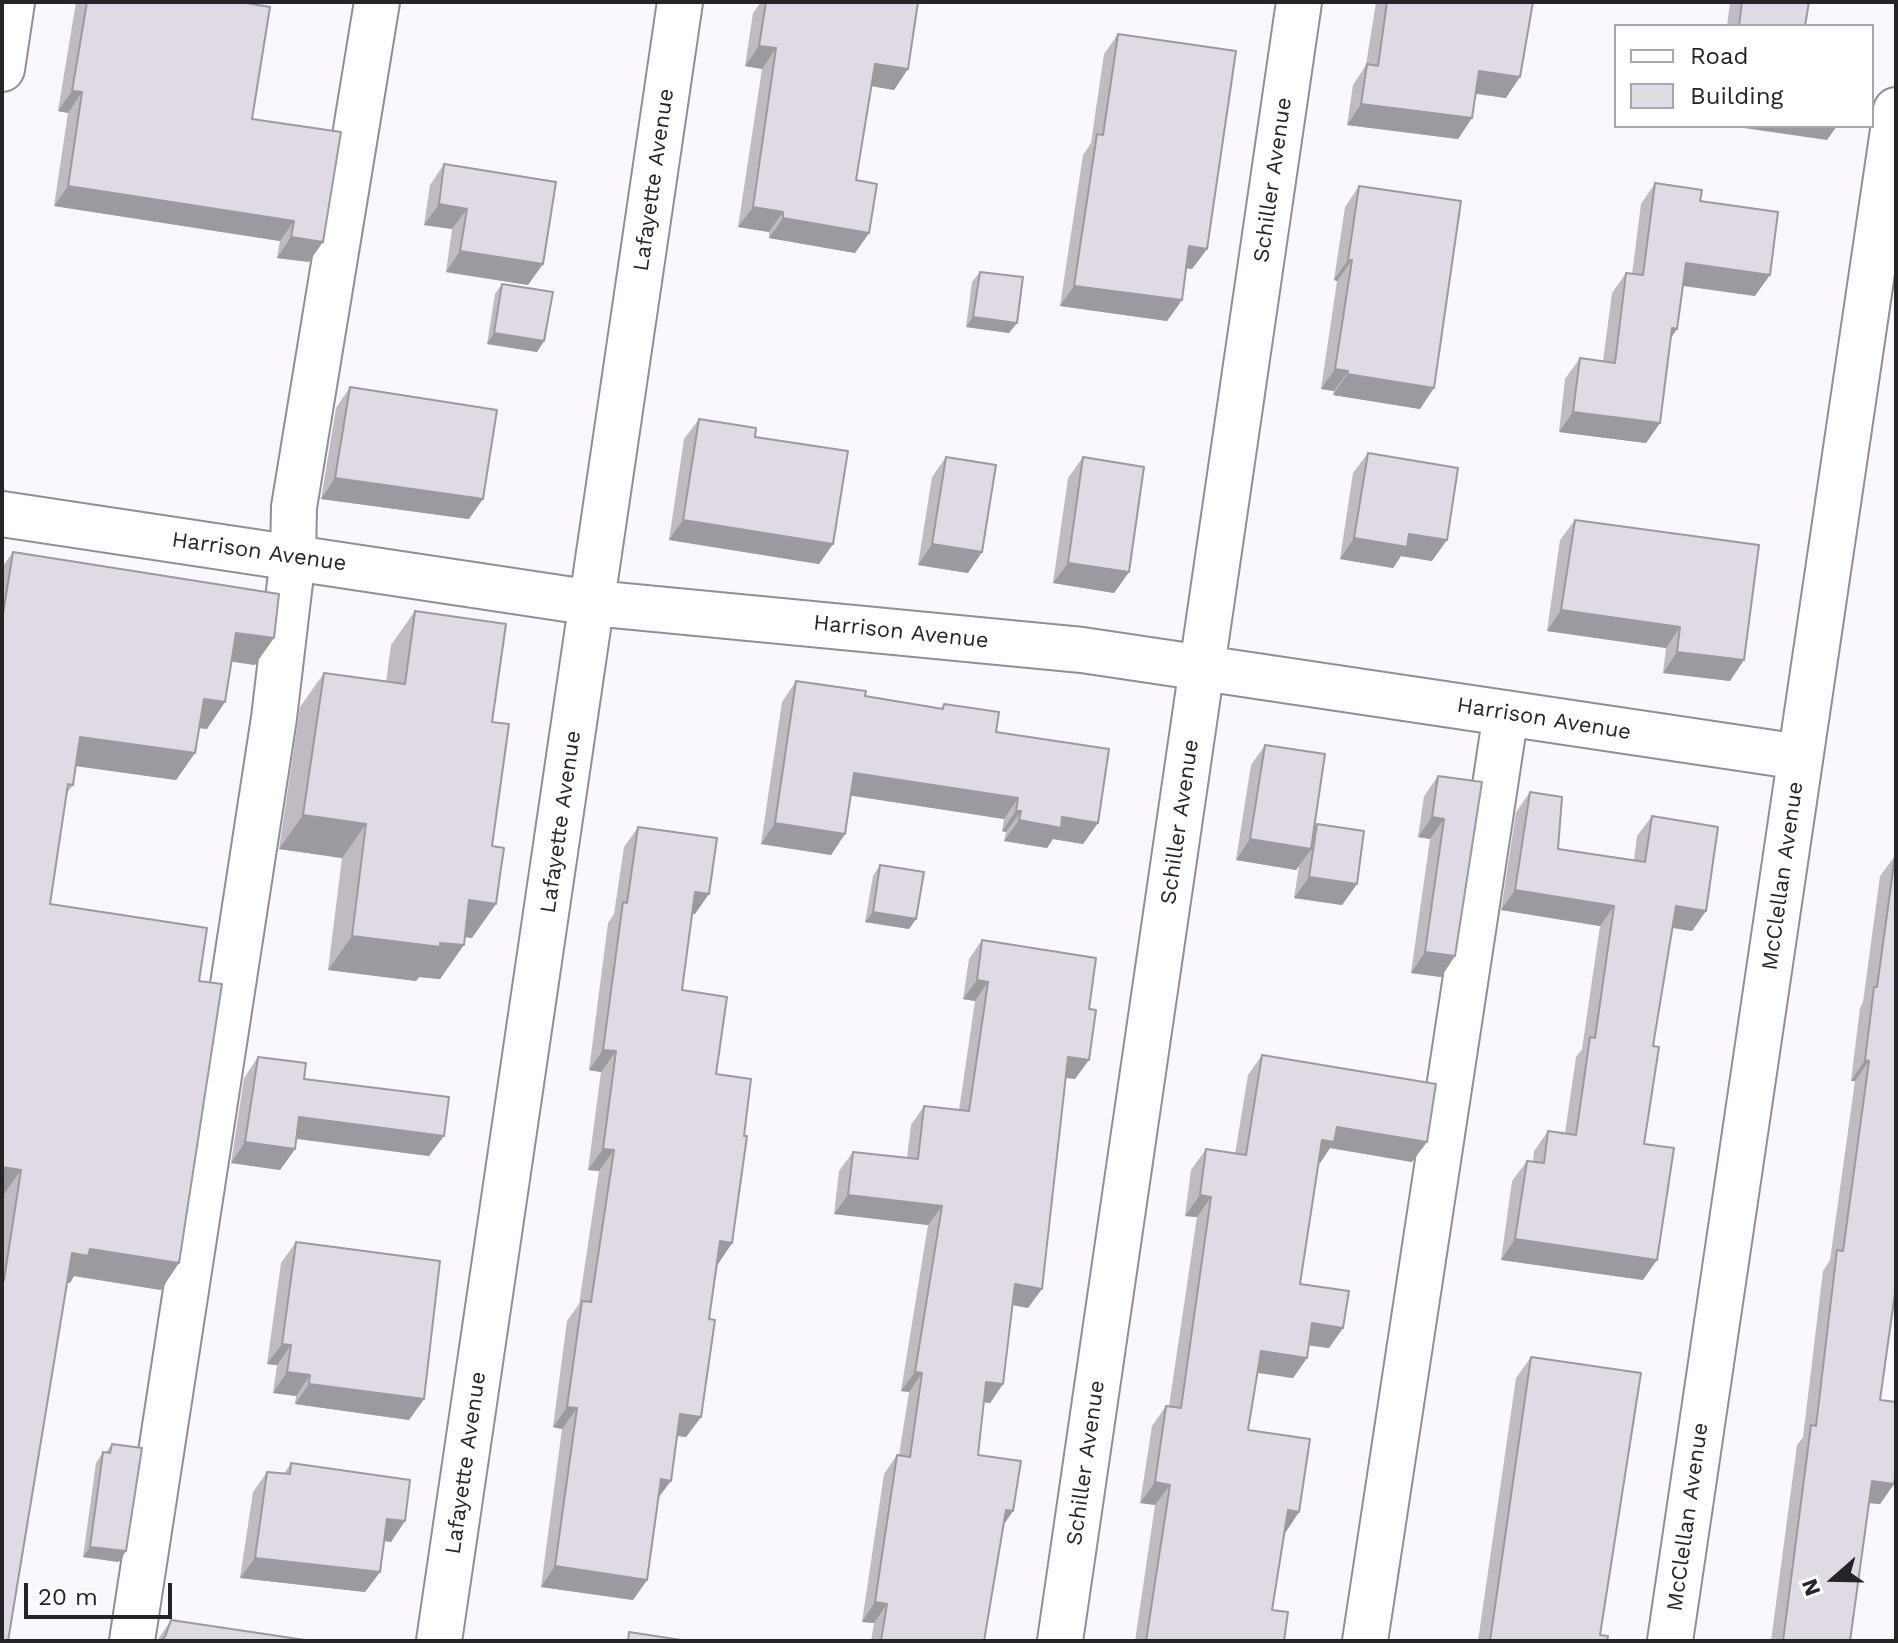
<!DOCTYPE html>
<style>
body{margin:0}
#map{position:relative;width:1898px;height:1643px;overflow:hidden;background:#fbf7fe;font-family:"Work Sans",sans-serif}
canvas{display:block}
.frame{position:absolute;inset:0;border:4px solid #262427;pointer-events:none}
.legend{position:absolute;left:1614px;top:24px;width:260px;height:104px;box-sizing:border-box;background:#fff;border:2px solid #a8a7a9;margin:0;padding:10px 14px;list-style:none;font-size:24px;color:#262427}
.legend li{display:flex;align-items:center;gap:16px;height:40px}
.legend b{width:40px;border:2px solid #a8a7a9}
.north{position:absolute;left:1794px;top:1539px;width:80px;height:80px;-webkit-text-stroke:6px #fff;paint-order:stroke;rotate:250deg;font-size:22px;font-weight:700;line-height:32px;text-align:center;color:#262427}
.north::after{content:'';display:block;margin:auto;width:28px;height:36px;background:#262427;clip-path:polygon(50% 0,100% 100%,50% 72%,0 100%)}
.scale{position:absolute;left:24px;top:1583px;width:148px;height:36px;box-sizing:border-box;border:4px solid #262427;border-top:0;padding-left:10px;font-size:24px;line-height:28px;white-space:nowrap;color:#262427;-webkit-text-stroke:6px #fff;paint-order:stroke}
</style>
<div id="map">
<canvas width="1898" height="1643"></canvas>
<div class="frame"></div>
<ul class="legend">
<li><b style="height:10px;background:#fff"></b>Road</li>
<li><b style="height:22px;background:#dfdae3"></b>Building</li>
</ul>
<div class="north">N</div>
<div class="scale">20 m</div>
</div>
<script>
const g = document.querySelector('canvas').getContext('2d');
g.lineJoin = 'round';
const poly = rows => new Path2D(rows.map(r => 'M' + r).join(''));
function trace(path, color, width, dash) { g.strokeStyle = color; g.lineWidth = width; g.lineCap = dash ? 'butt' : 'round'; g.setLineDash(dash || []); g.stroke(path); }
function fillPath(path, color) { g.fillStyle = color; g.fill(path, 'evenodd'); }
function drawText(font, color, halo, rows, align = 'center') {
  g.font = font + ' "Work Sans",sans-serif'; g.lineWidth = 6; g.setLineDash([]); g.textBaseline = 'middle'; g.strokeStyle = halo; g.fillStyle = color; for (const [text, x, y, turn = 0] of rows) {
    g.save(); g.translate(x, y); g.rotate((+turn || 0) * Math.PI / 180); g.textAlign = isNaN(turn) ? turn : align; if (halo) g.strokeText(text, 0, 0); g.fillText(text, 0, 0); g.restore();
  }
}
const minor = poly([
 [2,514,593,603,1082,650,1800,757],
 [132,1641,274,718,293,557,294,507,377,2],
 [439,1641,680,2],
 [1060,1641,1299,2],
 [1365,1641,1506,713],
 [1670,1641,1896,110]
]);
const major = poly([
 [2,69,12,2]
]);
trace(minor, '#928d96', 48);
trace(major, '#928d96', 48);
trace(minor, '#fff', 44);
trace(major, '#fff', 44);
fillPath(poly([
 [76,2,240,2,252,119,341,132,309,262,277,258,280,241,54,206,68,113,58,111],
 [761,2,918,2,894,90,871,86,856,180,869,233,855,253,769,238,769,232,738,227,762,69,745,66,753,13],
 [1376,2,1533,2,1506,98,1476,94,1472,118,1458,139,1347,125,1353,85,1366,65],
 [1728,2,1809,2,1805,26,1727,26,1730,3],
 [1118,34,1207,249,1192,269,1186,268,1182,300,1167,321,1060,306,1083,155,1091,143,1104,54],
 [444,164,528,285,446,272,452,229,424,225,430,185],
 [1655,183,1700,201,1755,296,1683,286,1677,329,1670,339,1660,423,1646,443,1559,432,1565,379,1580,358,1603,361,1612,293,1626,273,1632,274,1641,204],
 [1359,186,1420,409,1333,395,1334,391,1321,389,1337,281,1334,280,1345,207],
 [980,272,1017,323,1009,333,966,327,972,282],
 [502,284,544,341,537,352,487,344,495,294],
 [350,387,469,519,321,499,336,408],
 [699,419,755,437,833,544,819,564,669,540,684,439],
 [1368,453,1432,561,1401,556,1393,568,1340,559,1353,473],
 [946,457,982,552,968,573,918,565,932,477],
 [1083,457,1129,572,1114,593,1053,583,1068,478],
 [1575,520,1759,545,1730,681,1663,673,1666,648,1547,631,1560,540],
 [13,552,255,665,232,662,207,729,199,728,195,753,176,780,76,766,73,785,67,793,50,904,199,981,161,1290,74,1276,70,1283,67,1282,2,1641,2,567],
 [415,611,492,722,472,938,465,937,440,979,419,977,416,981,328,970,342,858,279,849,300,707,324,673,386,682,391,645],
 [796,681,865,696,941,708,944,704,996,732,1098,823,1083,844,1053,839,1047,848,1004,841,1006,832,1002,831,1004,819,851,795,845,834,831,855,761,844,782,702],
 [1265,745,1314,828,1317,824,1357,884,1342,905,1294,898,1299,866,1296,870,1236,860,1251,765],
 [1438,776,1482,782,1455,956,1441,977,1411,973,1430,839,1418,837,1424,796],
 [1530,792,1558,849,1634,860,1637,836,1652,816,1706,911,1692,931,1672,928,1653,1046,1644,1144,1643,1280,1501,1260,1512,1181,1527,1161,1533,1162,1534,1151,1548,1131,1565,1133,1576,1057,1582,1049,1600,926,1501,910,1516,812],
 [638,827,695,914,692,914,682,990,744,1136,732,1243,718,1264,709,1319,701,1417,686,1437,677,1436,658,1498,647,1580,633,1600,541,1587,562,1429,553,1427,567,1321,579,1304,599,1171,588,1170,601,1072,589,1070,608,923,614,914,624,847],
 [1895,856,1880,1400,1894,1484,1880,1504,1869,1503,1850,1641,1771,1641,1797,1445,1803,1437,1823,1271,1830,1260,1855,1081,1851,1081,1860,1008,1863,1002,1880,876],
 [880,865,916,919,909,929,865,922,873,876],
 [982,940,1075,1079,1066,1078,1028,1308,1013,1305,1003,1384,990,1403,984,1402,978,1455,1013,1511,1003,1525,984,1641,871,1641,874,1623,862,1622,884,1474,897,1455,899,1455,909,1392,901,1391,928,1225,834,1214,839,1171,853,1152,907,1158,911,1125,924,1106,959,1110,975,1001,963,999,969,959],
 [1262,1055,1412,1162,1330,1148,1320,1163,1318,1162,1300,1284,1343,1328,1329,1348,1309,1345,1307,1358,1293,1378,1257,1373,1248,1430,1299,1512,1285,1533,1272,1610,1284,1641,1135,1641,1155,1505,1140,1503,1152,1426,1166,1406,1169,1406,1197,1217,1185,1216,1191,1170,1206,1149,1235,1154,1248,1075],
 [258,1057,304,1079,429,1156,296,1139,295,1149,280,1170,231,1163,244,1078],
 [296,1242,424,1399,409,1420,295,1404,296,1396,273,1393,277,1365,267,1364,281,1263],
 [1531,1357,1600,1635,1607,1641,1478,1641,1516,1378],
 [112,1444,119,1562,83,1557,96,1463,103,1452,106,1452],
 [291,1463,391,1542,384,1541,380,1572,365,1592,240,1578,253,1492,267,1472,284,1474],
 [171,1620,312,1641,157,1641]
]), '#c0bbc3');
fillPath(poly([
 [759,46,776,48,762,69,745,66],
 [875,64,908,69,894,90,860,84],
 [1479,71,1520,77,1506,98,1465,92],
 [72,91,82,92,68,113,58,111],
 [1361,104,1472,118,1458,139,1347,125],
 [1730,126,1837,126,1827,140],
 [68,186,294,221,280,241,54,206],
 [439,204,467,209,452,229,424,225],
 [753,207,783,212,769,232,738,227],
 [783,218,869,233,855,253,769,238],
 [291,237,323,242,309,262,277,258],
 [1189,246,1207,249,1192,269,1174,266],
 [460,251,543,264,528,285,446,272],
 [1348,260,1352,260,1337,281,1334,280],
 [1686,263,1770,275,1755,296,1671,284],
 [1074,286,1182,300,1167,321,1060,306],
 [973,317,1017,323,1009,333,966,327],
 [1672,328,1677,329,1663,349],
 [494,333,544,341,537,352,487,344],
 [1335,369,1348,371,1334,391,1321,389],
 [1347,374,1434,388,1420,409,1333,395],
 [1573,412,1660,423,1646,443,1559,432],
 [335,478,483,499,469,519,321,499],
 [683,520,833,544,819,564,669,540],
 [1409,534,1447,540,1432,561,1401,556,1393,568,1340,559,1354,538],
 [932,544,982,552,968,573,918,565],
 [1068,563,1129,572,1114,593,1053,583],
 [1561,610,1680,627,1666,648,1547,631],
 [236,633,274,638,255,665,218,659],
 [1677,652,1744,660,1730,681,1663,673],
 [204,699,225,702,207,729,185,726],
 [80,737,195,753,176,780,61,764],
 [854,773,1018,798,1004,819,840,794],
 [1016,811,1021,811,1006,832,1002,831],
 [303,815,366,824,342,858,279,849],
 [1062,817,1098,823,1083,844,1053,839,1047,848,1004,841,1019,820],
 [1432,817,1444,819,1430,839,1418,837],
 [775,823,845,834,831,855,761,844],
 [1250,839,1311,849,1296,870,1236,860],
 [1309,877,1357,884,1342,905,1294,898],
 [1515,890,1614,906,1600,926,1501,910],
 [695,892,709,894,695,914,681,912],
 [469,900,496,904,472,938,445,934],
 [1676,906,1706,911,1692,931,1662,926],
 [873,912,916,919,909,929,865,922],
 [352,936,440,943,464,945,440,979,419,977,416,981,328,970],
 [1425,952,1455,956,1441,977,1411,973],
 [977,980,988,982,975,1001,963,999],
 [603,1050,616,1051,601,1072,589,1070],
 [1068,1057,1089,1060,1075,1079,1055,1076],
 [1865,1060,1869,1061,1855,1081,1851,1081],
 [299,1117,444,1136,429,1156,284,1137],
 [1337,1127,1427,1142,1412,1162,1330,1148,1320,1163,1307,1160,1322,1140],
 [245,1142,295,1149,280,1170,231,1163],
 [603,1149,614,1150,599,1171,588,1170],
 [2,1167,21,1170,2,1197],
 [848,1195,942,1206,928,1225,834,1214],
 [1200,1195,1211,1197,1197,1217,1185,1216],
 [1515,1239,1657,1260,1643,1280,1501,1260],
 [720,1241,732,1243,718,1264],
 [90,1249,179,1263,161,1290,74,1276,70,1283,53,1280,72,1253],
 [1015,1284,1042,1289,1028,1308,1002,1303],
 [1312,1323,1343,1328,1329,1348,1298,1344],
 [282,1344,291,1345,277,1365,267,1364],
 [1261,1351,1307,1358,1293,1378,1247,1371],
 [287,1372,310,1375,296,1396,273,1393],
 [915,1372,922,1373,909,1392,901,1391],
 [986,1382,1003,1384,990,1403,973,1401],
 [309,1384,424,1399,409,1420,295,1404],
 [567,1407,577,1408,562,1429,553,1427],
 [680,1414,701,1417,686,1437,666,1434],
 [661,1479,671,1481,656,1501],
 [1872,1481,1894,1484,1880,1504,1857,1502],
 [1155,1482,1170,1485,1155,1505,1140,1503],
 [1006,1510,1013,1511,1000,1530],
 [1288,1510,1299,1512,1285,1533],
 [387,1519,405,1521,391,1542,373,1539],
 [90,1547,126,1551,119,1562,83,1557],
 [255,1558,380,1572,365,1592,240,1578],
 [555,1566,647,1580,633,1600,541,1587],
 [875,1602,887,1604,874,1623,862,1622]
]), '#9c999f');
const building = poly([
 [87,2,240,2,270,7,252,119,341,132,323,242,291,237,294,221,68,186,82,92,72,91,87,2],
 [766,2,918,2,908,69,875,64,856,180,877,184,869,233,783,218,783,212,753,207,776,48,759,46,766,2],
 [1387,2,1533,2,1520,77,1479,71,1472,118,1361,104,1367,64,1378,66,1387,2],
 [1742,2,1809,2,1805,26,1739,26,1742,2],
 [1118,34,1236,51,1207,249,1189,246,1182,300,1074,286,1097,134,1103,135,1118,34],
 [444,164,556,182,543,264,460,251,467,209,439,204,444,164],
 [1655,183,1702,190,1700,201,1778,212,1770,275,1686,263,1677,329,1672,328,1660,423,1573,412,1580,358,1615,363,1626,273,1643,275,1655,183],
 [1359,186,1461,201,1434,388,1347,374,1348,371,1335,369,1352,260,1348,260,1359,186],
 [980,272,1023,277,1017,323,973,317,980,272],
 [502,284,553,292,544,341,494,333,502,284],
 [350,387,497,410,483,499,335,478,350,387],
 [699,419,756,428,755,437,848,451,833,544,683,520,699,419],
 [1368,453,1458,468,1447,540,1409,534,1407,547,1354,538,1368,453],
 [946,457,996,465,982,552,932,544,946,457],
 [1083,457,1144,467,1129,572,1068,563,1083,457],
 [1575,520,1759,545,1744,660,1677,652,1680,627,1561,610,1575,520],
 [13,552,279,594,274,638,236,633,225,702,204,699,195,753,80,737,73,785,68,784,50,904,207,928,199,981,222,984,179,1263,90,1249,88,1256,72,1253,8,1641,2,1641,2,1280,4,1280,21,1170,2,1167,2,620,13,552],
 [415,611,506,624,492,722,509,724,492,846,504,848,500,875,496,904,469,900,464,945,440,943,440,947,352,936,366,824,303,815,324,673,405,684,415,611],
 [796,681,866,691,865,696,943,709,944,704,999,712,996,732,1109,749,1098,823,1062,817,1061,828,1019,820,1021,811,1016,811,1018,798,854,773,845,834,775,823,796,681],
 [1265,745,1325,754,1311,849,1250,839,1265,745],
 [1438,776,1482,782,1455,956,1425,952,1444,819,1432,817,1438,776],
 [1530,792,1562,797,1558,849,1645,862,1652,816,1718,827,1706,911,1676,906,1653,1046,1659,1047,1644,1144,1674,1148,1657,1260,1515,1239,1527,1161,1544,1163,1548,1131,1576,1135,1590,1037,1595,1038,1614,906,1515,890,1530,792],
 [1317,824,1364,831,1357,884,1309,877,1317,824],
 [638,827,717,838,709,894,695,892,682,990,727,997,716,1074,751,1079,744,1136,747,1136,732,1243,720,1241,709,1319,715,1320,701,1417,680,1414,671,1481,661,1479,647,1580,555,1566,577,1408,567,1407,582,1301,591,1302,614,1150,603,1149,616,1051,603,1050,623,902,627,903,638,827],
 [1895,856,1896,856,1896,1286,1880,1400,1896,1402,1896,1470,1894,1484,1872,1481,1850,1641,1783,1641,1811,1425,1816,1426,1837,1250,1843,1251,1869,1061,1865,1060,1874,987,1877,987,1895,856],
 [880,865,924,872,916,919,873,912,880,865],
 [982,940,1096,958,1089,1009,1096,1010,1089,1060,1068,1057,1042,1289,1015,1284,1003,1384,986,1382,978,1455,1021,1461,1013,1511,1006,1510,984,1641,881,1641,887,1604,875,1602,897,1455,910,1457,922,1373,915,1372,942,1206,848,1195,853,1152,918,1159,924,1106,969,1111,988,982,977,980,982,940],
 [1262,1055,1436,1084,1427,1142,1337,1127,1334,1142,1322,1140,1300,1284,1349,1291,1343,1328,1312,1323,1307,1358,1261,1351,1248,1430,1310,1439,1299,1512,1288,1510,1272,1610,1288,1612,1284,1641,1146,1641,1170,1485,1155,1482,1166,1406,1181,1408,1211,1197,1200,1195,1206,1149,1246,1155,1262,1055],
 [258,1057,306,1063,304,1079,449,1097,444,1136,299,1117,295,1149,245,1142,258,1057],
 [296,1242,440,1261,424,1399,309,1384,310,1375,287,1372,291,1345,282,1344,296,1242],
 [1531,1357,1641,1373,1600,1635,1608,1636,1607,1641,1490,1641,1531,1357],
 [112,1444,142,1448,126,1551,90,1547,103,1452,110,1453,112,1444],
 [291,1463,410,1480,405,1521,387,1519,380,1572,255,1558,267,1472,290,1474,291,1463],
 [171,1620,312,1641,160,1641,165,1637,171,1620],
 [629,1632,688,1641,628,1641,629,1632]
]);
fillPath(building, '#dfdae3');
trace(building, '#9c999f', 2);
drawText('22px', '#262427', '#fff', [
 ["Lafayette Avenue",654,180,-82],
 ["Schiller Avenue",1273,180,-82],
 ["Harrison Avenue",259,552,8],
 ["Harrison Avenue",901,632,6],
 ["Harrison Avenue",1544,719,9],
 ["Lafayette Avenue",561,822,-82],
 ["Schiller Avenue",1180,822,-82],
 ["McClellan Avenue",1783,876,-82],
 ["Lafayette Avenue",466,1463,-82],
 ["Schiller Avenue",1086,1463,-82],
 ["McClellan Avenue",1688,1517,-82]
]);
</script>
